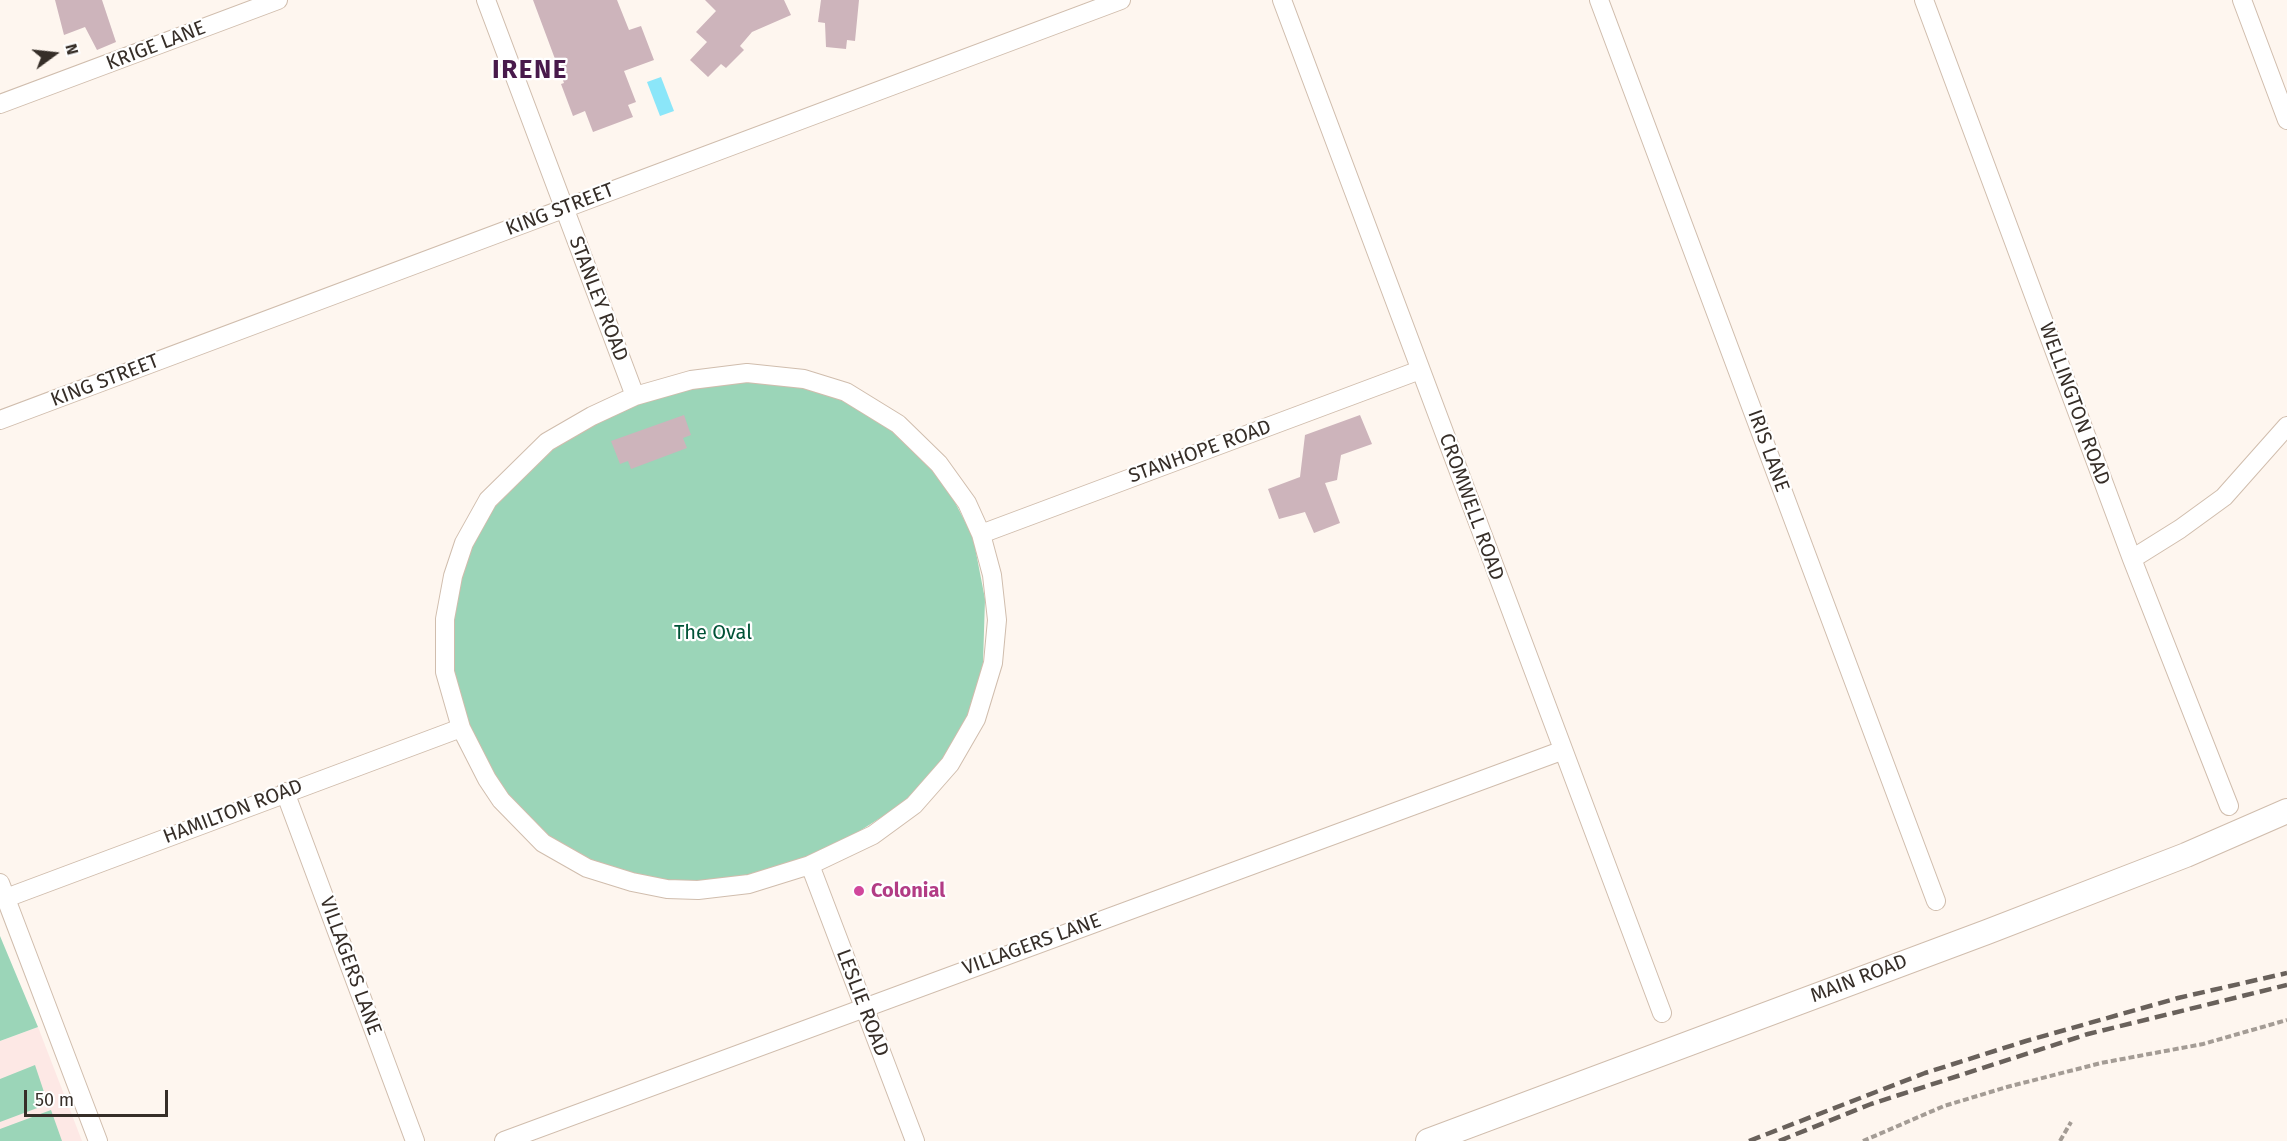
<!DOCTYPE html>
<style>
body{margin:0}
#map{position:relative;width:2287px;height:1141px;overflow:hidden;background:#fef6ef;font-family:"Fira Sans",sans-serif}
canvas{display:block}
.north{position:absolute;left:24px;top:24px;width:60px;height:60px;-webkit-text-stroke:4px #fff;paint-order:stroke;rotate:75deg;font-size:16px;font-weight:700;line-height:24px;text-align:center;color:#362e28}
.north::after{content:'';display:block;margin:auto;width:21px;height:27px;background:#362e28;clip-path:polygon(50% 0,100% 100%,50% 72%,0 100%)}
.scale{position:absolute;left:24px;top:1090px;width:144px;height:27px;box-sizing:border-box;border:3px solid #362e28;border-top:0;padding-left:8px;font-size:18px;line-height:21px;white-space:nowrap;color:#362e28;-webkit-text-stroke:4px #fff;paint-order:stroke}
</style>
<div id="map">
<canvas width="2287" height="1141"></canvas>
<div class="north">N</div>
<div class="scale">50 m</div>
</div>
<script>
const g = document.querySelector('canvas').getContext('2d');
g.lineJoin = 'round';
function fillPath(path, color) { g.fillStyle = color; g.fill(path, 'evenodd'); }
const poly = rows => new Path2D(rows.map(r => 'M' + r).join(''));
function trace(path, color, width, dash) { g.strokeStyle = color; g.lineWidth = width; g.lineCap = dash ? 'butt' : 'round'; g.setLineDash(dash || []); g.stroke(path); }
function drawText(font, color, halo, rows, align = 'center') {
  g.font = font + ' "Fira Sans",sans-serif'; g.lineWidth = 4.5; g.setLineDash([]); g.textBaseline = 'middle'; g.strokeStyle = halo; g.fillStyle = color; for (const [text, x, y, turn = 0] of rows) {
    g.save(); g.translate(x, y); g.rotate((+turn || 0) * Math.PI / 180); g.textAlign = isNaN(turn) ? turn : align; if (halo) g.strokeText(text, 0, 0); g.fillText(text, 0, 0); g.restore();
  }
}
fillPath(poly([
 [38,1027,82,1141,0,1141,0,1041]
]), '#fde8e5');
fillPath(poly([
 [813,379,908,438,945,483,973,537,985,599,983,663,969,715,936,772,899,806,803,867,739,880,670,886,612,872,546,845,495,791,444,674,454,560,483,500,545,442,677,384],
 [0,936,38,1027,0,1041],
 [35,1065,48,1104,0,1122,0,1079],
 [51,1110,62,1141,0,1141,0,1129]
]), '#9bd5b8');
fillPath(poly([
 [661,77,674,111,660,116,647,82]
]), '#8be6f9');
fillPath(poly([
 [55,0,102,0,116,42,97,50,85,27,64,35],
 [533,0,617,0,629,30,641,26,654,60,624,71,636,102,628,105,633,117,593,132,585,111,573,116,561,84,564,83],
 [705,0,784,0,791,15,752,32,740,46,744,50,726,68,721,64,708,77,690,60,707,42,696,32,716,11],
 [821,0,859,0,855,41,847,40,846,49,826,47,825,23,818,22],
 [684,415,691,435,683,438,687,448,631,469,628,461,620,464,611,441],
 [1360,415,1372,444,1341,455,1337,480,1325,483,1340,523,1314,533,1305,512,1279,519,1268,489,1300,477,1305,435]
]), '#cdb4bb');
const minor = poly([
 [486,0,635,396],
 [1282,0,1662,1013],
 [1599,0,1936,901],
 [1924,0,2132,559,2229,806],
 [2242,0,2287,120],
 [0,104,278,0],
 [747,373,804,379,846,392,898,424,939,464,967,503,981,534,992,575,997,620,993,663,976,719,950,764,914,805,873,835,810,865,749,884,698,890,667,889,632,882,587,868,543,843,501,800,487,779,461,728,445,672,445,619,453,576,464,543,488,500,547,442,592,416,635,396,691,380,747,373],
 [0,420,1121,0],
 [981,534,1420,370],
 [2132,559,2180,529,2224,497,2287,426],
 [285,792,415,1141],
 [810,865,915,1141],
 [0,883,98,1141],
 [6,898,461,728],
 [504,1141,1561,751]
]);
const secondary = poly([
 [1428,1141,1987,932,2186,855,2287,811]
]);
trace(minor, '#d0bdad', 20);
trace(secondary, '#d0bdad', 26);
trace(poly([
 [1863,1141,1944,1106,2007,1087,2101,1063,2203,1044,2287,1020],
 [2060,1141,2071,1122]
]), '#a49c95', 4, [6, 3]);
trace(minor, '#fff', 18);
trace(secondary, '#fff', 24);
trace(poly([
 [1749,1141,1925,1073,2026,1041,2178,998,2287,973],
 [1779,1141,1871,1104,2088,1034,2287,985]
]), '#69615b', 4.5, [12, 6]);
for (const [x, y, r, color] of [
 [859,891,6,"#d1479c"]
]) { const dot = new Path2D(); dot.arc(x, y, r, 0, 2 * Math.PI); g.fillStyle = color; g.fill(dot); trace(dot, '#fff', 2); }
drawText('20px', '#362e28', '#fff', [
 ["KRIGE LANE",156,46,-21],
 ["KING STREET",560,210,-21],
 ["STANLEY ROAD",598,299,69],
 ["KING STREET",105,381,-21],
 ["WELLINGTON ROAD",2074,404,70],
 ["IRIS LANE",1768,451,70],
 ["STANHOPE ROAD",1200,452,-20],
 ["CROMWELL ROAD",1471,507,70],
 ["HAMILTON ROAD",233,812,-21],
 ["VILLAGERS LANE",1032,945,-20],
 ["VILLAGERS LANE",350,966,70],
 ["MAIN ROAD",1859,979,-21],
 ["LESLIE ROAD",862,1003,69]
]);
drawText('20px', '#005236', '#fff', [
 ["The Oval",713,633]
]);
drawText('bold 20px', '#b23c85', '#fff', [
 ["Colonial",871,891]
], 'left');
g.letterSpacing = '1.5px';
drawText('bold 26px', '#481a4b', '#fff', [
 ["IRENE",530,71]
]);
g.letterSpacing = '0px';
</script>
